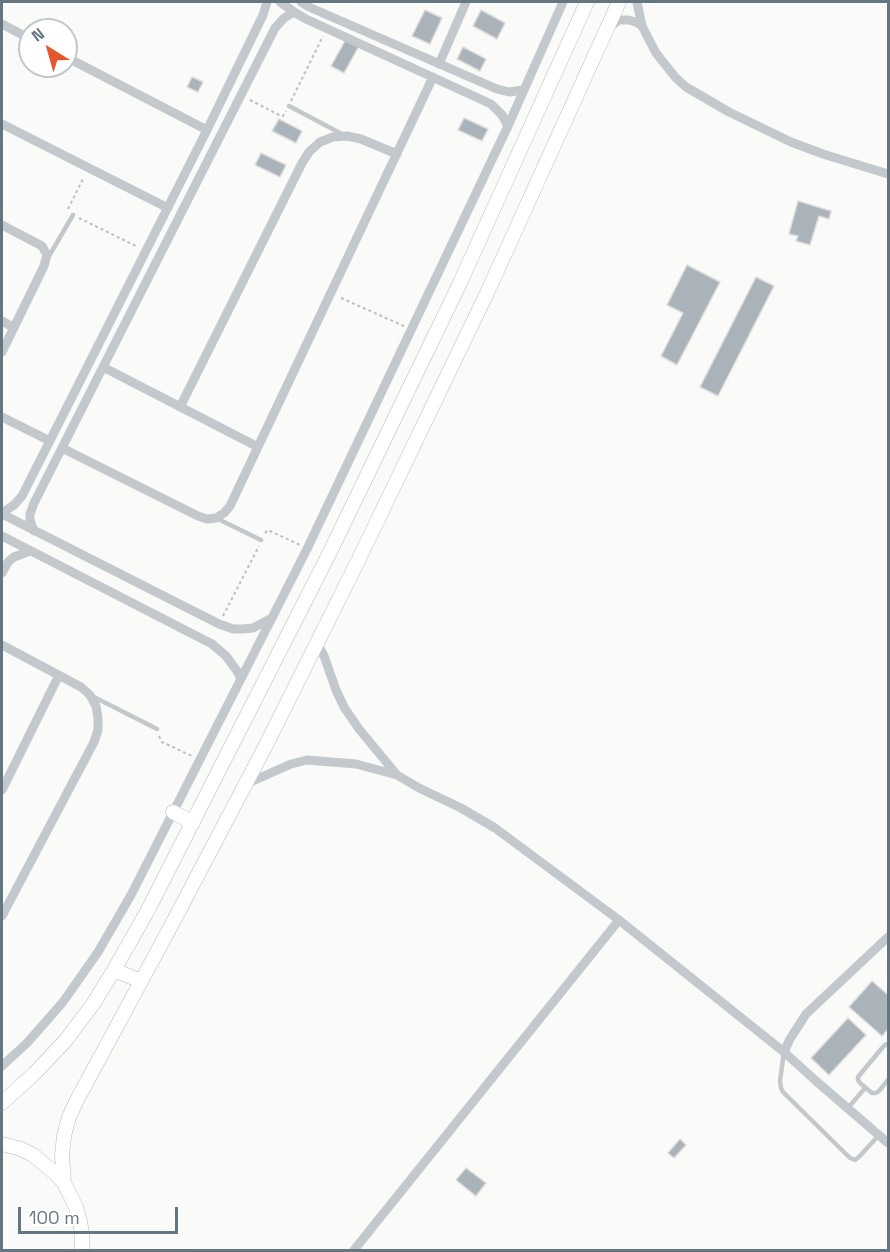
<!DOCTYPE html>
<style>
body{margin:0}
#map{position:relative;width:890px;height:1252px;overflow:hidden;background:#fafaf8;font-family:"Space Grotesk",sans-serif}
canvas{display:block}
.frame{position:absolute;inset:0;border:3px solid #657683;pointer-events:none}
.north{position:absolute;left:18px;top:18px;width:60px;height:60px;box-sizing:border-box;background:#fff;border:2px solid #c1c8cd;border-radius:50%;rotate:323deg;font-size:16px;font-weight:700;line-height:24px;text-align:center;color:#657683}
.north::after{content:'';display:block;margin:auto;width:21px;height:27px;background:#e4572e;clip-path:polygon(50% 0,100% 100%,50% 72%,0 100%)}
.scale{position:absolute;left:18px;top:1207px;width:160px;height:27px;box-sizing:border-box;border:3px solid #657683;border-top:0;padding-left:8px;font-size:18px;line-height:21px;white-space:nowrap;color:#657683;-webkit-text-stroke:4px #fff;paint-order:stroke}
</style>
<div id="map">
<canvas width="890" height="1252"></canvas>
<div class="frame"></div>
<div class="north">N</div>
<div class="scale">100 m</div>
</div>
<script>
const g = document.querySelector('canvas').getContext('2d');
g.lineJoin = 'round';
function fillPath(path, color) { g.fillStyle = color; g.fill(path, 'evenodd'); }
const poly = rows => new Path2D(rows.map(r => 'M' + r).join(''));
function trace(path, color, width, dash) { g.strokeStyle = color; g.lineWidth = width; g.lineCap = dash ? 'butt' : 'round'; g.setLineDash(dash || []); g.stroke(path); }
const building = poly([
 [425,10,442,18,430,44,412,36,425,10],
 [481,10,505,23,497,39,473,26,481,10],
 [346,39,359,46,344,73,331,66,346,39],
 [463,47,486,59,480,71,457,59,463,47],
 [192,77,203,82,198,92,187,87,192,77],
 [464,118,488,129,482,141,458,130,464,118],
 [279,119,302,131,296,143,272,131,279,119],
 [261,153,286,165,280,177,255,165,261,153],
 [798,201,831,211,829,219,819,216,810,245,796,241,798,236,789,234,798,201],
 [687,265,720,282,677,365,661,356,683,313,667,305,687,265],
 [756,277,774,286,718,396,700,387,756,277],
 [872,981,888,995,888,1029,882,1036,849,1007,872,981],
 [848,1018,866,1035,829,1075,811,1058,848,1018],
 [680,1139,686,1145,674,1158,668,1153,680,1139],
 [466,1168,486,1183,476,1196,456,1180,466,1168]
]);
fillPath(building, '#aab3b9');
trace(building, '#dcdcda', 1.5);
const secondary = poly([
 [173,812,193,823],
 [114,970,141,981],
 [2,1103,35,1073,66,1040,93,1004,114,970,148,910,330,552,460,283,587,2],
 [2,1144,21,1149,33,1155,55,1173,64,1183,76,1207,80,1221,82,1234,82,1250],
 [64,1183,62,1155,64,1136,69,1117,77,1100,171,926,265,747,357,563,487,293,619,2]
]);
trace(secondary, '#b3babf', 15);
trace(poly([
 [250,100,281,116,283,116,286,111],
 [291,101,323,36],
 [68,209,84,177],
 [79,218,138,247],
 [341,298,404,326],
 [265,533,268,530,300,545],
 [223,616,259,546],
 [159,736,162,742,192,756]
]), '#bbbfc2', 2, [3, 3]);
trace(poly([
 [289,106,342,134],
 [49,256,73,215],
 [216,518,261,540],
 [92,696,157,729],
 [888,1044,885,1045,882,1048,858,1077,858,1080,860,1083,872,1093,876,1093,879,1091,888,1080],
 [784,1052,780,1081,781,1088,783,1092,850,1158,855,1160,859,1157,879,1135],
 [848,1108,865,1088]
]), '#c3c8cc', 4.5);
trace(poly([
 [280,2,294,12,306,19,491,104,502,115,508,126],
 [301,2,309,7,497,89,509,92,523,90],
 [637,2,642,26,656,53,675,77,686,87,729,112,791,142,823,154,888,174],
 [2,24,30,39],
 [610,27,619,20,628,20,636,22,642,26],
 [66,57,207,130],
 [439,64,466,2],
 [2,124,168,208],
 [2,225,42,246,47,255,44,266,2,352],
 [2,321,14,328],
 [103,367,258,447],
 [180,407,302,163,309,152,320,142,333,137,347,136,361,139,397,154],
 [2,417,50,441],
 [62,448,198,516,207,519,216,518,224,513,230,506,433,77],
 [2,513,14,505,22,496,207,130,263,15,267,2],
 [2,514,219,624,233,629,243,629,253,628,270,619],
 [34,531,30,520,30,514,34,503,275,28,284,18,294,12],
 [2,536,212,644,226,656,237,671,241,679],
 [2,573,8,562,14,557,30,551],
 [317,643,324,656,336,690,344,707,359,729,397,775],
 [2,645,81,687,90,695,96,706,98,718,98,730,94,742,2,916],
 [246,784,291,764,307,760,356,764,397,775,419,788,461,808,495,828,619,920,784,1052],
 [2,790,59,675],
 [888,937,806,1014,790,1039,784,1052,816,1081,888,1143],
 [2,1066,27,1043,63,1002,98,952,131,895,307,549,508,126,563,2],
 [354,1250,619,920]
]), '#c3c8cc', 9);
trace(secondary, '#fff', 14);
</script>
